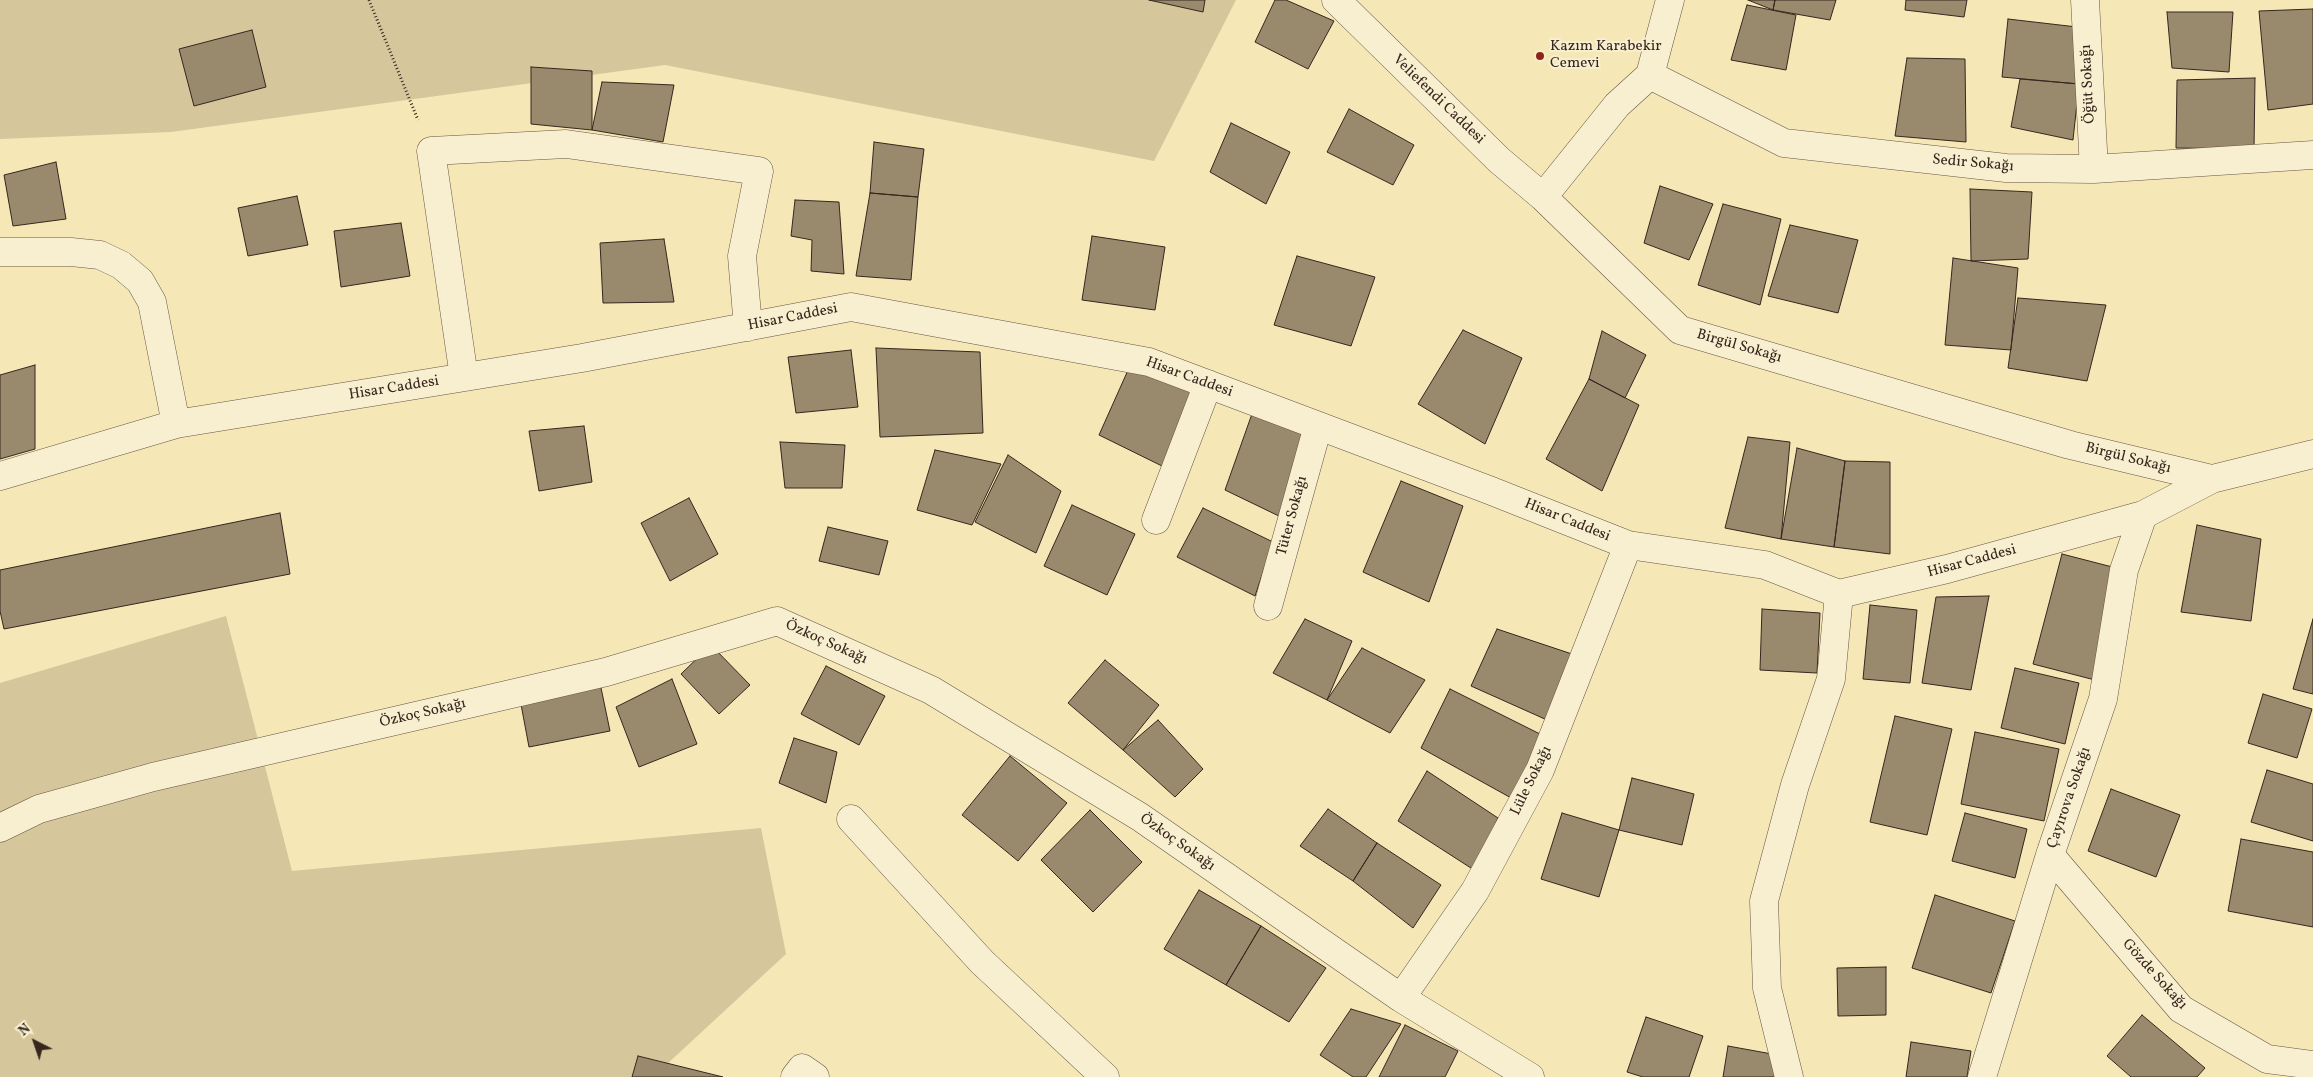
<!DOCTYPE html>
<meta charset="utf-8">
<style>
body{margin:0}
#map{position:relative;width:2313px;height:1077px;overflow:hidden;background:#f5e7b6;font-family:Vollkorn,serif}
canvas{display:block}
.north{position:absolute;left:10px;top:1017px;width:50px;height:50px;-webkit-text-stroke:4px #f8efd0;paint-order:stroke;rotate:319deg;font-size:14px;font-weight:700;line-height:20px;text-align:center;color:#36261e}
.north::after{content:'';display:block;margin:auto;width:18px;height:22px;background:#36261e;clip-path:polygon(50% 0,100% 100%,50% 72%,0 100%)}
</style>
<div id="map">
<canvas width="2313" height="1077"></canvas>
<div class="north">N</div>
</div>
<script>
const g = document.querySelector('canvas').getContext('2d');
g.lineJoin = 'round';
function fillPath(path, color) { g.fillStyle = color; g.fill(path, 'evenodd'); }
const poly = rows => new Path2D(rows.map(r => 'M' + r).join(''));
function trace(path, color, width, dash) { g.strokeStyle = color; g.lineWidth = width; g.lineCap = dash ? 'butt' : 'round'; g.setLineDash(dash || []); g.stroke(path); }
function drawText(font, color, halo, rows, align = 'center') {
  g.font = font + ' Vollkorn,serif'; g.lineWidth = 4; g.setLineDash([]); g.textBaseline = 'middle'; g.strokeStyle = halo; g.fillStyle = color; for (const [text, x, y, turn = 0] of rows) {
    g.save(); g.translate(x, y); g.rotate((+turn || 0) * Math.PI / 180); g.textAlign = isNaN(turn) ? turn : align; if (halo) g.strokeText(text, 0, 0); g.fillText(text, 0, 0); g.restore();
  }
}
fillPath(poly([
 [0,0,1236,0,1154,161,665,65,171,132,0,139],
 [226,616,292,871,761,828,786,954,653,1077,0,1077,0,683]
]), '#d5c69c');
const building = poly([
 [1149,0,1205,0,1203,12,1149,0],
 [1275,0,1286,0,1334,21,1308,69,1255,42,1275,0],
 [1748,0,1775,0,1773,10,1748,0],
 [1775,0,1836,0,1830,20,1773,10,1775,0],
 [1906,0,1967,0,1964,17,1905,10,1906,0],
 [1747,5,1796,15,1786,70,1731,60,1747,5],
 [2313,9,2313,104,2268,110,2259,11,2313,9],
 [2167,12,2233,12,2229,72,2172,68,2167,12],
 [2008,19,2077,27,2079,84,2002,77,2008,19],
 [252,30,266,87,194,106,179,49,252,30],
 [1907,58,1965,59,1966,142,1895,136,1907,58],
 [531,67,592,71,592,130,531,124,531,67],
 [2255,78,2254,149,2176,148,2177,80,2255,78],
 [2020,79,2079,84,2073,140,2011,127,2020,79],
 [602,82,674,85,663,142,592,130,602,82],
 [1349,109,1414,145,1393,185,1327,152,1349,109],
 [1231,123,1290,152,1266,204,1210,172,1231,123],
 [874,142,924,149,918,197,870,193,874,142],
 [56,162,66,219,13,226,4,175,56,162],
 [1660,186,1713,204,1689,260,1644,243,1660,186],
 [1970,189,2032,192,2028,259,1971,261,1970,189],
 [870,193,918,197,911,280,856,276,870,193],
 [297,196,308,245,248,256,238,208,297,196],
 [795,200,839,202,844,274,811,271,812,240,791,236,795,200],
 [1723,204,1781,219,1760,305,1698,285,1723,204],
 [401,223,410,276,341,287,334,231,401,223],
 [1790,225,1858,240,1838,313,1768,296,1790,225],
 [1092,236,1165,247,1155,310,1082,300,1092,236],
 [664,239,674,302,603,303,600,243,664,239],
 [1297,256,1375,277,1351,346,1274,325,1297,256],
 [1953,258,2018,268,2011,350,1945,345,1953,258],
 [2018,298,2106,305,2087,381,2008,368,2018,298],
 [1463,330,1522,358,1485,444,1418,404,1463,330],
 [1602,331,1646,355,1625,398,1589,379,1602,331],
 [876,348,980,352,983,433,880,437,876,348],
 [851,350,858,407,796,413,788,357,851,350],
 [1133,359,1196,390,1164,467,1099,435,1133,359],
 [35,365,35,449,0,459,0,375,35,365],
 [1589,379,1639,405,1602,491,1546,459,1589,379],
 [1253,411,1318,426,1283,518,1225,490,1253,411],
 [584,426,592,482,539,491,529,431,584,426],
 [1748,437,1790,442,1781,539,1725,528,1748,437],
 [780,442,845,445,842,488,785,488,780,442],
 [1797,448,1845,461,1834,547,1781,539,1797,448],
 [935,450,1001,464,972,525,917,510,935,450],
 [1008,455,1061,491,1036,553,975,522,1008,455],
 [1845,461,1890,462,1890,554,1834,547,1845,461],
 [1401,481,1463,506,1429,602,1363,572,1401,481],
 [689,498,718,554,670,581,641,523,689,498],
 [1072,505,1135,534,1107,595,1044,566,1072,505],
 [1203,508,1273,542,1255,596,1177,557,1203,508],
 [280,513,290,574,4,629,0,611,0,570,280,513],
 [2197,525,2261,539,2251,621,2181,612,2197,525],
 [828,527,888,541,879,575,819,561,828,527],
 [2062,554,2124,570,2095,680,2033,664,2062,554],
 [1989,596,1971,690,1922,683,1936,597,1989,596],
 [1870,605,1917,610,1910,683,1863,679,1870,605],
 [1762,609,1820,613,1817,673,1760,670,1762,609],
 [1305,619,1352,641,1327,700,1273,673,1305,619],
 [2313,619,2313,694,2293,689,2313,619],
 [1497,629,1572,654,1547,720,1471,686,1497,629],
 [711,645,750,685,719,714,681,674,711,645],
 [1362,648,1425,680,1390,733,1327,700,1362,648],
 [1105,660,1159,705,1123,750,1068,703,1105,660],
 [826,666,885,696,859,745,801,714,826,666],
 [2015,668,2079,683,2065,744,2001,728,2015,668],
 [672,679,697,744,639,767,616,707,672,679],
 [600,683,610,731,529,747,520,699,600,683],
 [1450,689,1552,740,1522,804,1421,748,1450,689],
 [2263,694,2312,709,2297,758,2248,743,2263,694],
 [1895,716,1952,729,1927,835,1870,822,1895,716],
 [1158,720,1203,769,1175,797,1123,750,1158,720],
 [1975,732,2059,749,2044,821,1961,804,1975,732],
 [794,738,837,752,826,803,779,783,794,738],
 [1010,756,1067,803,1018,861,962,815,1010,756],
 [2267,770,2313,784,2313,841,2251,822,2267,770],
 [1427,771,1498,818,1474,870,1398,821,1427,771],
 [1632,778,1694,794,1682,845,1619,830,1632,778],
 [2111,789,2180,815,2156,877,2088,851,2111,789],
 [1328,809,1377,843,1353,881,1300,846,1328,809],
 [1090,810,1142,862,1093,912,1041,860,1090,810],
 [1562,813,1619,830,1599,897,1541,879,1562,813],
 [1965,813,2027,829,2015,878,1952,861,1965,813],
 [2241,839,2313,852,2313,927,2228,911,2241,839],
 [1377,843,1441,885,1413,928,1353,881,1377,843],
 [1199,890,1261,926,1226,985,1164,949,1199,890],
 [1935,895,2015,921,1991,993,1912,968,1935,895],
 [1261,926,1326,968,1289,1022,1226,985,1261,926],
 [1886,967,1886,1015,1838,1016,1837,968,1886,967],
 [1351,1009,1401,1024,1366,1077,1353,1077,1320,1055,1351,1009],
 [2142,1015,2205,1068,2197,1077,2131,1077,2107,1056,2142,1015],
 [1646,1017,1703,1036,1689,1077,1643,1077,1627,1072,1646,1017],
 [1405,1025,1458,1051,1445,1077,1379,1077,1405,1025],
 [1911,1042,1971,1051,1967,1077,1906,1077,1911,1042],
 [1728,1046,1772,1054,1776,1077,1723,1077,1728,1046],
 [638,1056,723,1077,632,1077,638,1056]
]);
fillPath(building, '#998a6d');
trace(building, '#36261e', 1);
const street = poly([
 [1336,0,1499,160,1543,197],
 [1670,0,1650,75,1617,105,1543,197,1680,330,2070,445,2212,479],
 [2085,0,2094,169],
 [1650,75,1784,143,2006,168,2094,169,2313,155],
 [0,252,71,252,100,255,121,265,140,281,152,302,176,424],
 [464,377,431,151,566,144,759,171,742,256,748,327],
 [0,476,176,424,582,358,851,307,1149,362,1489,490,1628,545,1765,565,1839,594,1947,569,2143,515,2212,479,2313,454],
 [1156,520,1208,384],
 [1268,606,1318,426],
 [851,819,982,962,1105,1077],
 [0,828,39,809,153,777,606,672,777,621,931,690,1094,789,1140,817,1401,998,1530,1077],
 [2050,855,2181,1009,2267,1059,2313,1065],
 [1401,998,1475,891,1540,770,1628,545],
 [795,1077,802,1068,815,1077],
 [1789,1077,1767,988,1764,901,1795,785,1831,679,1839,594],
 [1982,1077,2050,855,2103,699,2124,570,2143,515]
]);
trace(street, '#665644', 29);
trace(poly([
 [369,0,418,120]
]), '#36261e', 3, [1, 2.5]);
trace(street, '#f8efd0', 28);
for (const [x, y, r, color] of [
 [1540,56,5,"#8f2418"]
]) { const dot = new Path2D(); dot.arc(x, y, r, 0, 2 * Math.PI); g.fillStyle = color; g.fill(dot); trace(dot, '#f8efd0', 2); }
drawText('15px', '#36261e', '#f8efd0', [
 ["Kazım Karabekir",1550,47],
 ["Cemevi",1550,64]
], 'left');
drawText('15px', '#36261e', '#f8efd0', [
 ["Öğüt Sokağı",2089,84,-93],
 ["Veliefendi Caddesi",1438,100,44],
 ["Sedir Sokağı",1973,164,5],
 ["Hisar Caddesi",793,318,-11],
 ["Birgül Sokağı",1739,347,16],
 ["Hisar Caddesi",1189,378,20],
 ["Hisar Caddesi",394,389,-9],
 ["Birgül Sokağı",2128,459,14],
 ["Tüter Sokağı",1293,516,-75],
 ["Hisar Caddesi",1567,521,22],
 ["Hisar Caddesi",1972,562,-15],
 ["Özkoç Sokağı",826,643,24],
 ["Özkoç Sokağı",423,714,-13],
 ["Lüle Sokağı",1532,781,-64],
 ["Çayırova Sokağı",2070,798,-71],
 ["Özkoç Sokağı",1177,843,35],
 ["Gözde Sokağı",2154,975,48]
]);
</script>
